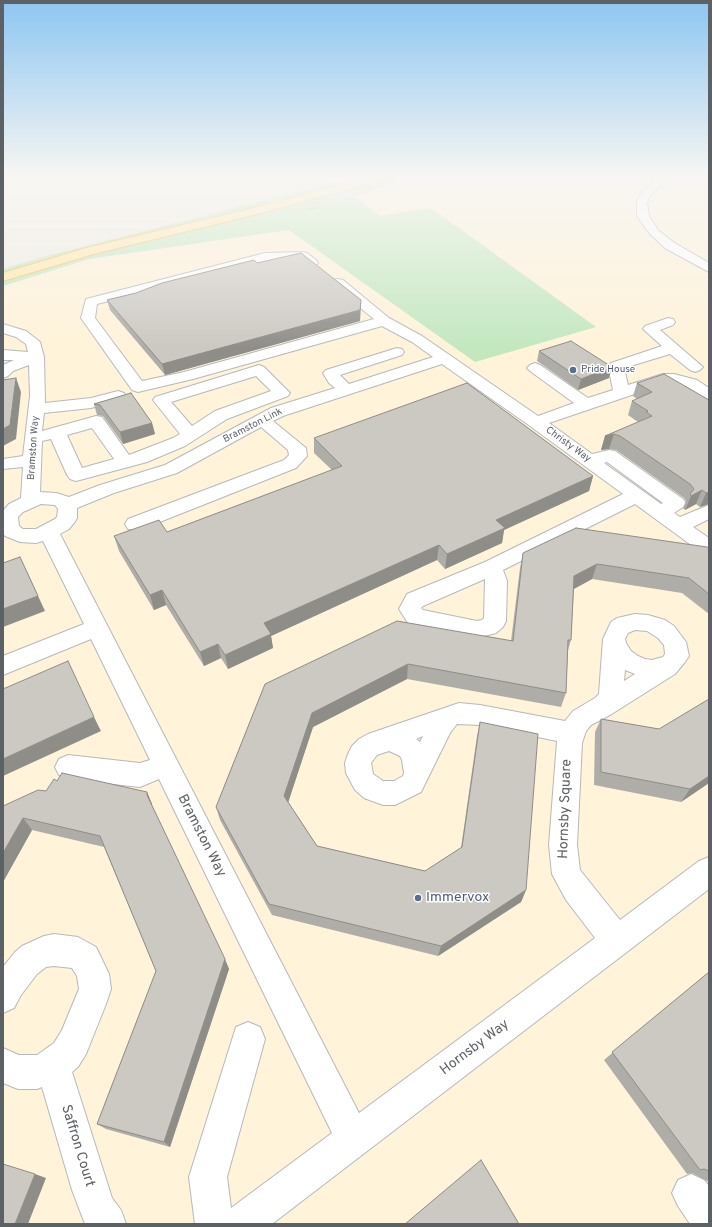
<!DOCTYPE html>
<style>
body{margin:0}
#map{position:relative;width:712px;height:1227px;overflow:hidden;background:#efece4;font-family:Overpass,sans-serif}
canvas{display:block}
.frame{position:absolute;inset:0;border:4px solid #5c6165;pointer-events:none}
</style>
<div id="map">
<canvas width="712" height="1227"></canvas>
<div class="frame"></div>
</div>
<script>
const g = document.querySelector('canvas').getContext('2d');
g.lineJoin = 'round';
function fillPath(path, color) { g.fillStyle = color; g.fill(path, 'evenodd'); }
const poly = rows => new Path2D(rows.map(r => 'M' + r).join(''));
function trace(path, color, width, dash) { g.strokeStyle = color; g.lineWidth = width; g.lineCap = dash ? 'butt' : 'round'; g.setLineDash(dash || []); g.stroke(path); }
function drawText(font, color, halo, rows, align = 'center') {
  g.font = font + ' Overpass,sans-serif'; g.lineWidth = 3; g.setLineDash([]); g.textBaseline = 'middle'; g.strokeStyle = halo; g.fillStyle = color; for (const [text, x, y, turn = 0] of rows) {
    g.save(); g.translate(x, y); g.rotate((+turn || 0) * Math.PI / 180); g.textAlign = isNaN(turn) ? turn : align; if (halo) g.strokeText(text, 0, 0); g.fillText(text, 0, 0); g.restore();
  }
}
fillPath(poly([
 [417,177,709,177,709,1224,3,1224,3,286,89,259,289,230,596,327,432,208,380,216,353,196]
]), '#fff3d9');
fillPath(poly([
 [355,177,417,177,354,196,380,216,431,208,596,327,475,362,289,230,89,259,3,286,3,269,43,257]
]), '#c3e8c0');
const minor = poly([
 [657,177,668,177,650,196,647,202,649,216,658,230,673,242,709,263,709,272,665,248,650,234,637,216,637,202,640,195,657,177],
 [303,252,307,253,316,260,318,263,316,266,308,266,300,260,265,261,97,304,95,318,142,381,184,372,374,319,333,286,331,283,333,280,338,279,343,280,389,318,422,336,538,416,574,403,530,371,527,368,530,365,535,363,540,365,588,398,613,390,608,366,611,363,662,346,643,329,645,326,668,318,673,319,675,322,673,325,660,330,703,367,700,370,695,372,690,370,670,354,624,368,628,385,663,374,674,374,697,380,709,388,709,400,703,398,686,386,674,384,664,384,549,423,592,454,609,450,615,451,683,499,686,503,683,507,674,513,680,517,709,505,709,519,693,527,709,538,709,555,702,553,635,504,503,570,507,581,506,621,503,627,496,633,488,635,477,637,416,625,408,623,399,609,407,594,485,562,623,494,530,426,442,364,283,416,273,421,306,448,307,456,296,468,142,529,135,530,128,529,125,524,128,519,284,460,289,455,288,450,261,427,177,473,114,493,77,508,77,518,74,523,69,529,60,534,359,1113,595,938,566,900,552,874,549,845,557,741,480,725,457,724,450,733,421,792,395,805,383,805,364,798,355,790,346,773,345,763,348,754,352,746,359,739,368,734,459,703,480,705,565,721,573,711,595,698,599,694,603,639,611,622,617,618,635,614,648,615,665,620,674,626,686,642,689,656,685,662,675,674,610,715,591,725,586,731,582,743,577,845,580,870,620,920,699,861,709,857,709,889,272,1224,195,1224,189,1177,236,1027,248,1022,260,1027,265,1039,227,1177,231,1208,332,1133,159,779,140,787,68,779,59,775,55,767,59,759,68,755,140,763,150,760,91,639,3,675,3,656,84,624,43,541,36,543,20,542,5,536,3,533,3,511,9,504,21,498,23,467,3,469,3,459,23,456,30,396,29,365,13,371,8,376,3,378,3,365,14,360,3,360,3,350,28,352,26,344,16,337,3,333,3,324,26,331,40,342,44,357,45,403,91,398,118,391,124,393,126,396,124,399,91,408,44,413,42,431,96,416,102,417,129,455,173,438,180,434,153,400,155,397,259,365,264,367,290,393,288,396,227,419,185,446,147,462,76,481,70,479,67,475,51,439,42,441,40,492,56,493,69,497,100,485,165,465,271,408,335,388,329,383,323,373,326,370,397,348,402,349,404,352,402,355,340,375,349,384,433,357,412,342,382,326,193,379,138,392,132,390,81,318,86,299,265,253,303,252],
 [256,376,271,391,215,411,192,426,171,402,256,376],
 [92,428,114,459,82,468,67,435,92,428],
 [607,462,663,503,661,504,604,463,607,462],
 [41,504,55,505,58,509,57,517,55,519,36,529,23,529,19,526,18,517,23,512,41,504],
 [485,579,484,618,482,620,477,621,423,610,421,608,423,606,485,579],
 [635,630,647,631,658,638,664,645,665,654,663,657,652,660,645,659,638,656,631,651,626,643,625,639,628,633,635,630],
 [625,670,635,674,624,681,625,670],
 [423,736,420,742,416,739,423,736],
 [389,751,400,756,402,760,404,773,403,776,394,781,383,781,373,774,371,763,377,755,389,751],
 [54,934,78,937,96,947,109,974,111,989,106,1004,86,1054,78,1067,72,1072,112,1198,121,1210,126,1224,85,1224,72,1190,42,1087,37,1089,18,1089,3,1083,3,1048,19,1055,37,1055,54,1043,62,1030,79,989,77,976,72,968,54,966,46,967,37,974,21,995,14,1008,3,1013,3,967,15,952,22,946,44,936,54,934],
 [691,1174,704,1180,709,1186,709,1224,690,1224,678,1206,672,1193,678,1180,691,1174]
]);
const major = poly([
 [371,177,387,177,386,179,265,212,94,254,3,281,3,273,86,248,258,207,371,177]
]);
trace(minor, '#b5b8bc', 2);
trace(major, '#f7bb56', 2);
trace(poly([
 [393,179,402,177],
 [308,210,319,207]
]), '#98c9a2', 1.5, [2, 1]);
fillPath(minor, '#fff');
fillPath(major, '#ffe9a9');
fillPath(poly([
 [257,263,361,300,360,321,165,375,110,310,107,300],
 [539,351,609,378,578,390,537,361],
 [637,383,709,400,709,504,700,507,696,504,685,510,683,508,686,501,684,498,616,450,609,449,601,450,605,436,638,422,628,415,632,401,637,399,633,396],
 [131,393,152,423,155,434,123,444,103,416,97,415,94,404],
 [314,438,593,476,589,491,504,530,502,543,445,569,437,560,271,636,273,648,228,669,221,658,204,666,166,605,154,610,119,551,114,536,167,532,332,470,314,453],
 [709,548,709,614,682,593,592,579,574,589,571,640,568,650,566,693,561,707,407,679,313,727,288,802,317,846,425,871,461,848,477,736,480,722,526,890,521,902,438,956,272,915,220,820,216,807,265,684,511,641,520,568,523,553],
 [601,719,659,729,709,783,681,802,594,785,595,732],
 [57,781,147,792,152,804,152,806,229,969,170,1147,106,1129,97,1124,156,971,104,847,32,830,3,882,3,806,46,791],
 [709,972,709,1181,707,1181,692,1173,687,1174,604,1060]
]), '#afada8');
fillPath(poly([
 [361,300,360,321,165,375,162,364],
 [612,367,609,378,578,390,581,379],
 [16,378,21,392,16,439,3,446,3,429],
 [152,423,155,434,123,444,120,432],
 [614,434,609,449,601,450,605,436],
 [593,476,589,491,504,530,502,543,445,569,447,554,496,520],
 [702,490,696,504,685,510,691,496],
 [709,492,709,504,700,507,706,493],
 [439,545,437,560,271,636,273,648,228,669,225,655,264,623],
 [597,564,592,579,570,591,574,576],
 [27,572,45,611,3,627,3,609],
 [162,590,166,605,154,610,150,595],
 [218,644,221,658,204,666,200,652],
 [408,664,407,679,313,727,286,809,284,796,312,713],
 [94,717,101,731,3,776,3,759],
 [709,776,709,783,681,802,690,789],
 [147,792,152,804,152,808,147,795],
 [23,818,32,830,3,882,3,853],
 [526,890,521,902,438,956,441,946],
 [225,959,229,969,170,1147,164,1142],
 [35,1174,46,1178,28,1224,15,1224]
]), '#8f8d88');
const building = poly([
 [301,253,361,300,360,310,162,364,107,300,136,293,162,283,254,260,257,263,301,253],
 [571,341,612,367,581,379,539,351,571,341],
 [664,374,709,400,709,405,708,405,709,405,709,492,706,493,702,490,691,496,690,494,694,489,690,484,620,436,614,434,605,436,652,416,646,412,648,411,632,401,652,392,637,383,664,374],
 [16,378,10,425,3,429,3,380,16,378],
 [467,383,593,476,496,520,505,528,447,554,439,545,264,623,271,634,225,655,218,644,200,652,162,590,150,595,114,536,159,520,167,532,342,466,314,438,467,383],
 [131,393,152,423,120,432,100,405,94,404,131,393],
 [576,528,707,547,709,548,709,594,689,578,597,564,574,576,571,640,568,640,566,693,408,664,312,713,284,796,317,846,425,871,462,847,480,722,538,734,526,890,441,946,269,904,216,807,265,684,397,621,513,641,523,553,576,528],
 [20,557,38,596,3,609,3,563,20,557],
 [68,661,94,717,3,759,3,689,68,661],
 [709,699,709,776,690,789,601,772,601,719,659,729,709,699],
 [62,773,147,792,147,795,225,959,164,1142,97,1124,156,971,100,836,23,818,3,853,3,806,38,790,46,791,54,779,57,781,62,773],
 [709,972,709,1171,704,1169,700,1170,612,1052,709,972],
 [481,1160,519,1224,405,1224,481,1160],
 [3,1164,35,1174,15,1224,3,1224,3,1164]
]);
fillPath(building, '#ccc9c3');
trace(building, '#8f8d88', 1);
const sky = g.createLinearGradient(0, 0, 0, 348);
sky.addColorStop(0, '#8dc6f1');
sky.addColorStop(0.51, '#f8f6f3');
sky.addColorStop(1, '#f8f6f300');
g.fillStyle = sky;
g.fillRect(0, 0, 712, 348);
for (const [x, y, r, color] of [
 [573,370,4,"#5c6f8a"],
 [418,898,4,"#5c6f8a"]
]) { const dot = new Path2D(); dot.arc(x, y, r, 0, 2 * Math.PI); g.fillStyle = color; g.fill(dot); trace(dot, '#fff', 1.5); }
drawText('10px', '#4e5e75', '#fff', [
 ["Pride House",581,370]
], 'left');
drawText('10px', '#5c6165', '#fff', [
 ["Bramston Link",253,426,-27],
 ["Christy Way",568,445,36],
 ["Bramston Way",34,448,-86]
]);
drawText('14px', '#5c6165', '#fff', [
 ["Hornsby Square",566,809,-88],
 ["Bramston Way",201,836,63],
 ["Hornsby Way",475,1048,-37],
 ["Saffron Court",77,1146,73]
]);
drawText('14px', '#4e5e75', '#fff', [
 ["Immervox",426,898]
], 'left');
</script>
